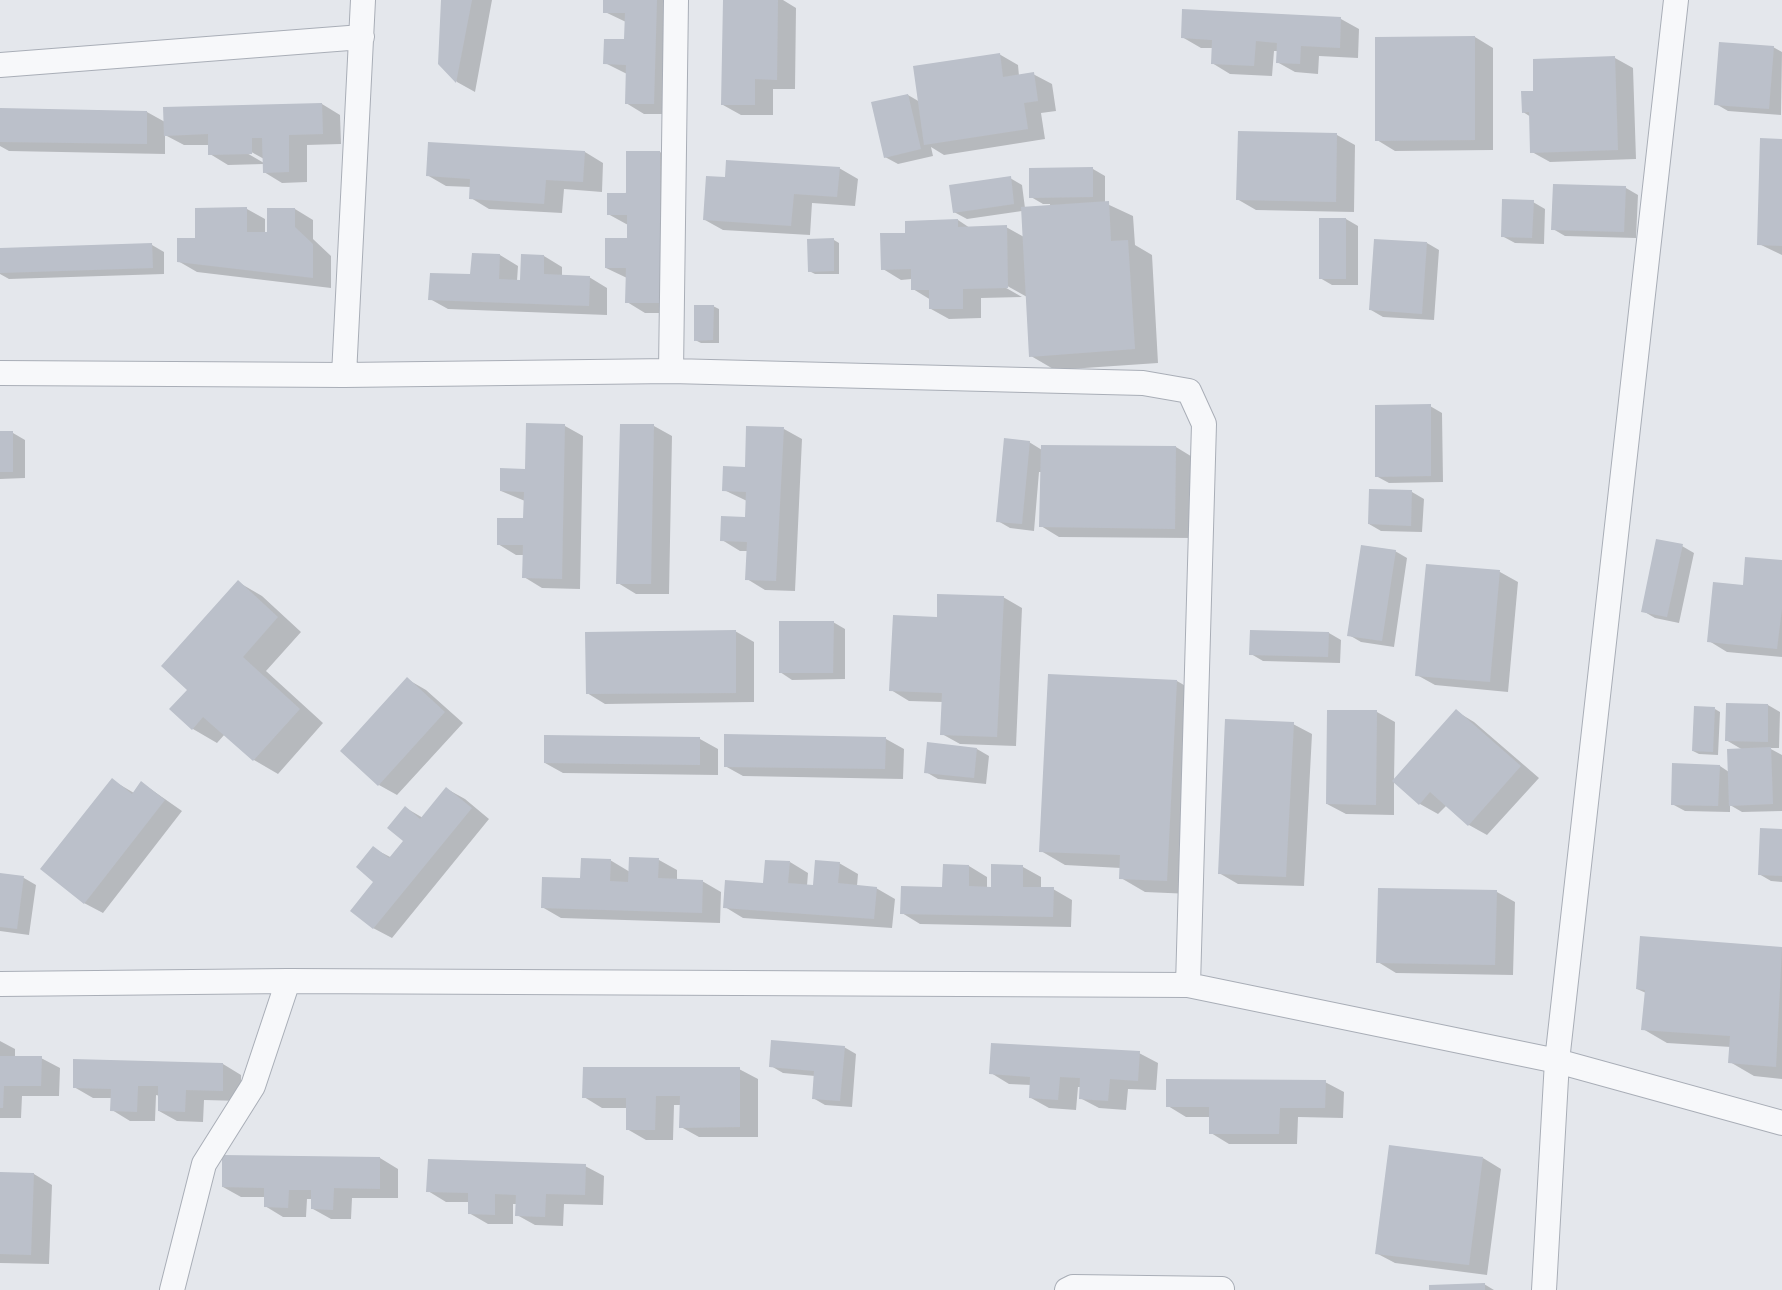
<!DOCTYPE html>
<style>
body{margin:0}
canvas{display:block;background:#e4e7ec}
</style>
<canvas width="1782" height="1290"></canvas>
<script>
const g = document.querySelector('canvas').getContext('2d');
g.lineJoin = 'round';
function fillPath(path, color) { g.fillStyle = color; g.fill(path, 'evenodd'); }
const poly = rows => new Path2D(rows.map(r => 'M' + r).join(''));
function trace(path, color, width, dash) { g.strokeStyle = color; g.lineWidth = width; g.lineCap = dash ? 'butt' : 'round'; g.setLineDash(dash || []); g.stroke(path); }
fillPath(poly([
 [442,0,492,0,475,92,457,82,440,63],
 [605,0,675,0,672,114,644,114,626,103,627,74,605,63,625,41,626,22,605,12],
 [724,0,783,0,796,8,795,89,773,89,773,115,741,115,723,105],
 [1184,10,1341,19,1359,29,1358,58,1319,56,1318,74,1295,72,1277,62,1278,51,1274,51,1272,76,1230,74,1212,63,1213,48,1201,48,1182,37],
 [1475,37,1493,48,1493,150,1395,151,1377,140],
 [1773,47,1782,52,1781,115,1728,111,1716,104],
 [999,54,1018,65,1019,76,1033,74,1052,84,1056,111,1041,113,1045,139,944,155,931,147,933,156,898,164,885,157,908,95,920,102],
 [1615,58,1633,68,1636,159,1550,162,1532,152,1531,117,1523,112,1535,92],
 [322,104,340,115,341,144,307,145,307,182,282,183,264,172,264,164,228,165,210,154,209,145,184,145,165,135,165,154,9,151,0,146,0,110,147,112,165,122,165,109],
 [246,149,264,159,264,163,245,152],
 [1337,135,1355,145,1354,212,1256,210,1237,199],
 [1782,140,1782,255,1759,244],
 [429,143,585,152,603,163,602,192,564,189,562,213,489,209,471,198,471,187,446,186,427,175],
 [660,152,678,163,678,313,645,313,627,302,627,278,606,268,628,239,628,225,608,214],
 [839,168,858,179,855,206,812,203,810,235,723,230,705,220,726,179],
 [1093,169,1105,176,1105,203,1133,216,1135,245,1152,255,1158,363,1055,370,1031,356,1027,297,1002,283,1001,285,1022,297,981,298,981,318,949,319,931,309,931,300,913,289,912,279,901,280,883,269,907,234,958,220,970,228,1006,227,1024,237,1022,211,967,219,954,212,1010,178,1022,185,1025,208,1050,206,1050,204,1043,204,1031,197],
 [1626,188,1638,195,1636,238,1565,236,1553,229],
 [1533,202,1545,209,1544,244,1515,243,1502,236],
 [247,209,265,219,265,233,269,233,295,209,313,220,313,239,331,256,331,288,197,272,178,261,197,239],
 [1346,219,1358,226,1358,285,1332,285,1320,278],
 [834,240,839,243,839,274,815,274,809,271],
 [1427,243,1439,250,1434,320,1383,317,1371,310],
 [152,245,164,252,164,274,9,279,0,274,0,249],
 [500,255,518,266,517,281,521,281,544,256,562,267,562,276,589,277,607,288,607,315,448,309,430,299,472,275],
 [713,306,719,309,719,343,701,343,695,340],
 [1430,406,1442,413,1443,482,1389,483,1376,476],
 [565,426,583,436,580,589,542,588,524,577,524,555,516,555,498,544,524,520,525,501,501,491,526,470],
 [654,426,672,436,669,594,636,594,618,583],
 [784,429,802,439,795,591,765,590,747,579,748,551,740,551,722,540,747,518,747,501,724,490],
 [0,433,13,433,25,440,25,478,0,479],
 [1029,442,1042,450,1176,447,1194,458,1193,538,1059,537,1041,526,1042,472,1039,472,1034,531,1010,528,998,521],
 [1412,492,1424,499,1422,532,1381,531,1369,524],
 [1682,546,1694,553,1679,623,1655,618,1643,611],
 [1395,551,1407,558,1394,647,1361,642,1349,635],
 [1782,562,1782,657,1727,652,1709,641,1744,587],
 [1427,565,1500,572,1518,582,1508,692,1435,685,1417,675],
 [238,582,262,596,301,632,266,671,323,723,278,774,254,760,225,734,217,743,193,729,189,690],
 [1003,597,1022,608,1016,746,960,744,942,734,943,702,909,701,891,690,938,619],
 [833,622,845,629,845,679,792,680,780,672],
 [735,631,754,642,754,702,605,704,587,693],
 [1329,633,1341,640,1340,663,1263,661,1251,654],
 [407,679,426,690,463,723,397,795,379,785],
 [1177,681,1201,695,1191,894,1145,892,1121,878,1121,868,1065,865,1041,851],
 [1768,705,1780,712,1779,748,1769,748,1782,755,1782,811,1742,812,1730,805,1730,812,1685,811,1672,804,1720,766,1729,772,1743,750,1726,740],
 [1715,709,1720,712,1718,755,1699,754,1693,751],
 [1456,711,1474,722,1539,778,1487,835,1469,825,1447,805,1438,814,1420,804,1394,782,1394,815,1346,814,1327,804,1377,712,1395,722,1394,781],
 [1293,724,1312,734,1304,886,1238,884,1219,873],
 [700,739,718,749,718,775,563,773,545,763],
 [886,739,904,749,903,779,743,776,725,766],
 [977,749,989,756,986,784,938,779,926,772],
 [112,780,134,793,142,783,182,811,103,913,84,903],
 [447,789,465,799,489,819,392,938,373,928,376,882,373,848,392,858,406,841,406,808,423,818],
 [1782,831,1782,882,1771,881,1759,874],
 [610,860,630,872,659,860,677,870,677,880,702,881,721,892,720,923,561,918,542,907],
 [790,862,808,873,807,886,814,886,839,863,858,874,857,886,876,888,895,899,892,928,743,918,725,907,764,884],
 [969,866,987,877,987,888,992,888,1023,867,1041,877,1041,889,1053,889,1072,900,1071,927,920,924,902,913,944,888],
 [0,874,24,878,36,885,29,935,0,931],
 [1497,892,1515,902,1513,975,1396,973,1378,962],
 [1641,938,1782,948,1782,1079,1754,1076,1730,1062,1731,1047,1667,1043,1643,1029,1646,993,1637,989],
 [0,1041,15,1049,15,1058,41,1058,60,1068,59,1096,22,1096,21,1118,0,1118],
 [844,1047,856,1054,852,1107,825,1105,813,1098,815,1076,783,1073,771,1066],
 [1139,1053,1158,1063,1156,1090,1128,1089,1126,1110,1099,1108,1080,1098,1081,1087,1078,1087,1076,1110,1049,1108,1031,1098,1031,1085,1009,1084,991,1073],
 [223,1064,241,1075,241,1101,204,1100,203,1122,177,1121,159,1111,160,1096,156,1095,155,1121,130,1121,112,1110,112,1098,93,1098,74,1087],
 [739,1069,758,1079,758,1137,699,1137,681,1127,681,1105,674,1105,673,1140,646,1140,627,1129,627,1108,602,1108,584,1097],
 [1325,1082,1344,1092,1343,1118,1298,1117,1297,1144,1229,1144,1211,1133,1211,1117,1186,1117,1168,1106],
 [380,1158,398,1169,398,1198,352,1198,351,1219,331,1219,313,1209,313,1199,307,1199,306,1217,283,1217,265,1206,265,1197,241,1197,223,1187],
 [1483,1158,1501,1169,1487,1275,1395,1263,1376,1253],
 [585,1166,604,1176,603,1205,564,1204,563,1226,535,1225,517,1215,517,1204,513,1204,513,1224,488,1224,469,1213,470,1202,446,1202,428,1191],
 [0,1173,34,1174,52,1185,49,1264,0,1263],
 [1484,1284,1494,1290,1430,1290]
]), '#0003');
fillPath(poly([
 [441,0,472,0,456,83,438,64],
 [603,0,657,0,654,104,625,104,626,65,603,64,604,39,624,39,625,13,603,13],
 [723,0,778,0,777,80,755,79,755,105,721,105],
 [1182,9,1341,17,1340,48,1301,46,1300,64,1276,63,1277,43,1256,41,1254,66,1211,64,1212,40,1181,38],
 [1475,36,1475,140,1375,141,1375,37],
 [1719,42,1774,46,1769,109,1714,105],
 [1000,53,1003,77,1034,72,1038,101,1024,103,1028,129,924,145,913,66],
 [1615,56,1618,150,1530,153,1529,112,1522,113,1521,91,1533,91,1533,59],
 [908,94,921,149,884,158,871,102],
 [322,103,323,134,289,135,289,172,263,173,262,138,252,138,252,154,208,155,208,134,164,136,163,107],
 [0,108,147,111,147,144,0,142],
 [1238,131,1337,133,1336,202,1236,200],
 [1760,138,1782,139,1782,246,1757,245],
 [428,142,585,151,583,182,546,180,544,204,469,199,470,179,426,176],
 [626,151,660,151,660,303,625,303,626,268,605,268,605,238,627,238,627,215,607,215,607,193,626,193],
 [726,160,840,167,837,197,794,194,791,226,703,220,706,176,725,177],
 [1093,167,1093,197,1029,198,1029,168],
 [1011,176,1014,204,953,213,949,185],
 [1553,184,1626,186,1624,232,1551,230],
 [1502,199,1534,200,1532,238,1501,237],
 [1109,201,1111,241,1128,240,1135,349,1029,357,1021,207],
 [247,207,247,232,267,232,267,208,295,208,295,227,313,244,313,278,177,262,177,238,195,238,195,208],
 [1319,218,1346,218,1346,279,1319,279],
 [958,219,958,227,1007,225,1008,288,963,289,963,309,929,309,929,290,911,290,911,269,881,270,880,233,905,233,905,221],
 [834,238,834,271,808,272,807,239],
 [1374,239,1427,242,1422,314,1369,310],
 [152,243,153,268,0,273,0,248],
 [472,253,500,254,499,279,520,280,521,254,544,255,544,274,590,276,589,306,428,300,430,273,470,274],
 [694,305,714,305,713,340,694,341],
 [1431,404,1431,476,1375,477,1375,405],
 [526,423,565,424,562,579,522,578,523,545,497,545,497,518,523,518,524,492,500,491,500,468,525,469],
 [620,424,654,424,651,584,616,584],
 [746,426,784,427,776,581,745,580,747,542,720,541,721,516,745,517,746,492,722,491,723,466,745,467],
 [0,431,13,431,13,472,0,472],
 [1004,438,1030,441,1022,524,996,522],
 [1041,445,1176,446,1175,529,1039,527],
 [1369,489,1412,490,1411,526,1368,524],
 [1656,539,1683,544,1667,617,1641,612],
 [1361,545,1396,550,1382,641,1347,636],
 [1745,557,1782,560,1782,609,1777,649,1707,642,1713,582,1743,585],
 [1426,564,1500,570,1490,682,1415,676],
 [238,580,278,617,243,657,300,709,253,761,203,717,192,730,169,709,187,690,161,666],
 [937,594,1004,596,997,737,940,735,942,693,889,691,893,615,937,617],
 [779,621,834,621,833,673,779,673],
 [736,630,736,693,586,694,585,632],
 [1250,630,1329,632,1328,657,1249,655],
 [1048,674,1177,680,1167,881,1119,879,1120,855,1039,852],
 [407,677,445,712,378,786,340,751],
 [1726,703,1768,704,1768,742,1725,741],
 [1694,706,1715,707,1713,752,1692,751],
 [1456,709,1521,766,1468,826,1430,792,1419,805,1392,781],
 [1327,710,1377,710,1376,805,1326,804],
 [1225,719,1294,722,1286,877,1218,874],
 [724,734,886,737,885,769,724,767],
 [544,735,700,737,700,765,544,763],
 [927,742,977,748,974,778,924,773],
 [1771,747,1773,804,1729,806,1727,749],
 [1672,763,1720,765,1718,806,1671,805],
 [112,778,132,794,141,781,165,800,84,904,40,869],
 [446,787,472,808,373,929,350,911,373,882,356,867,373,846,389,858,403,841,387,828,405,806,420,819],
 [1760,828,1782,829,1782,876,1758,875],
 [629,857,659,858,658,878,703,880,702,913,541,908,542,877,580,878,581,858,611,859,610,881,628,882],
 [765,860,790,861,788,883,813,885,815,860,840,862,838,883,877,887,874,919,723,908,725,880,763,883],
 [943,864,969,865,969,886,991,887,991,864,1023,865,1023,887,1054,887,1053,917,900,914,901,886,942,887],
 [0,873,24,876,17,929,0,927],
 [1378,888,1497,890,1495,965,1376,963],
 [1640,936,1782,947,1776,1067,1728,1063,1730,1036,1641,1030,1645,990,1636,989],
 [771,1040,845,1046,840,1101,812,1099,814,1071,769,1067],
 [991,1043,1140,1051,1138,1081,1110,1079,1108,1101,1079,1099,1080,1078,1060,1077,1058,1100,1029,1098,1030,1077,989,1074],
 [0,1056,42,1056,41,1086,4,1086,3,1108,0,1108],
 [73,1059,223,1063,223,1091,186,1090,185,1112,158,1111,158,1086,138,1086,137,1112,110,1111,111,1089,73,1088],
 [583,1067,740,1067,740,1127,679,1128,680,1096,656,1096,655,1130,626,1130,626,1098,582,1098],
 [1166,1079,1326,1080,1325,1108,1280,1108,1279,1134,1209,1134,1209,1107,1166,1107],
 [1389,1145,1483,1157,1469,1265,1375,1254],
 [222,1155,380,1157,380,1189,334,1188,333,1210,311,1209,311,1190,289,1190,288,1208,264,1207,264,1188,222,1187],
 [428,1159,586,1164,585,1195,546,1194,545,1217,515,1216,516,1195,495,1194,495,1215,468,1214,468,1193,426,1192],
 [0,1172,34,1173,31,1255,0,1254],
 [1485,1283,1485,1290,1429,1290,1429,1285]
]), '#bbc0ca');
const street = poly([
 [0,65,362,37],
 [671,371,676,0],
 [0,373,344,375,671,371,1143,383,1189,391,1204,424,1188,985],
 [344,375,363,0],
 [0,984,288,981,1188,985,1557,1061,1782,1123],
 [172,1290,204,1164,253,1086,288,981],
 [1067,1290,1073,1287,1222,1289],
 [1544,1290,1557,1061,1676,0]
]);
trace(street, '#a9aeb7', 26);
trace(street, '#f7f8fa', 24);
</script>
